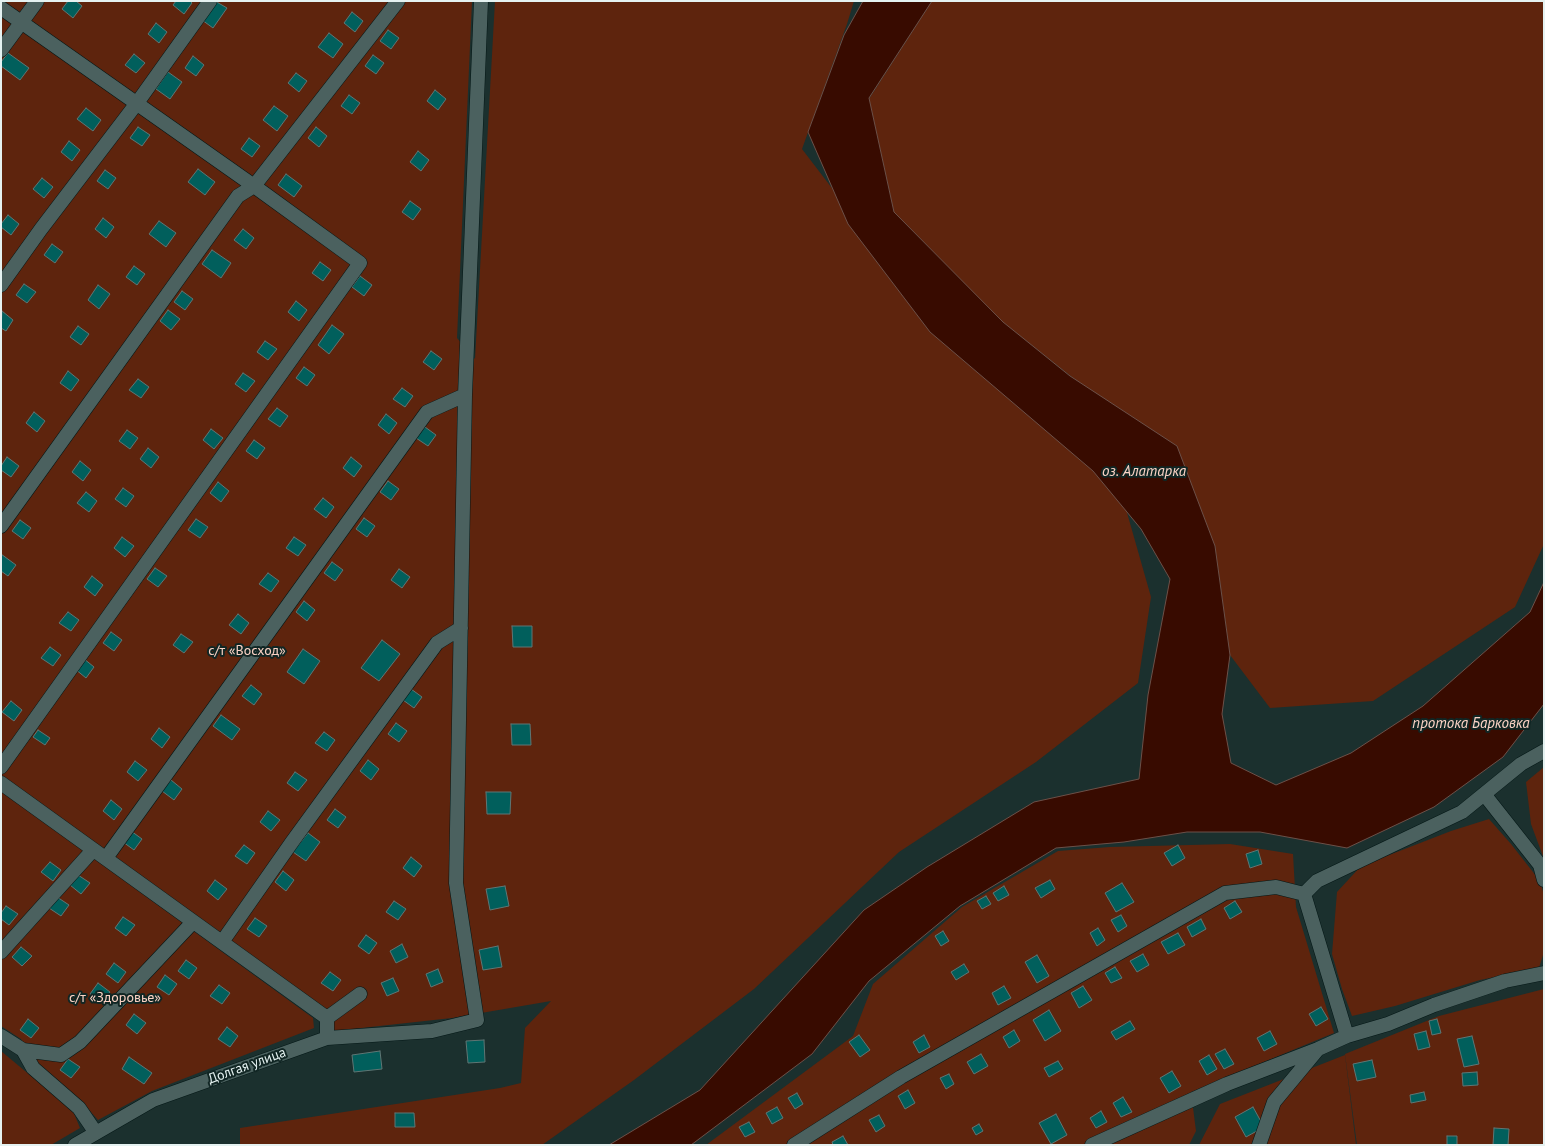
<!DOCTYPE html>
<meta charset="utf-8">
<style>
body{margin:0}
#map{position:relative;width:1545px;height:1146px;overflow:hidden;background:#1b302e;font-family:"PT Sans",sans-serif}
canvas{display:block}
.frame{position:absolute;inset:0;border:2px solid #e5f2f1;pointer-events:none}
</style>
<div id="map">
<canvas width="1545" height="1146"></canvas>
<div class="frame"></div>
</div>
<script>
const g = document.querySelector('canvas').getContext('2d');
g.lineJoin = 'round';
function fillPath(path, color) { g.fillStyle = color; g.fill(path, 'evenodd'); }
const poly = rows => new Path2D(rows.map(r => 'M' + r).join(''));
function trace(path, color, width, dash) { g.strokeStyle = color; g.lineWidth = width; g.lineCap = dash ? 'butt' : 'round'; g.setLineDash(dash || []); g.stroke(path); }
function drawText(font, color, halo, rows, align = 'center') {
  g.font = font + ' "PT Sans",sans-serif'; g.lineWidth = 4; g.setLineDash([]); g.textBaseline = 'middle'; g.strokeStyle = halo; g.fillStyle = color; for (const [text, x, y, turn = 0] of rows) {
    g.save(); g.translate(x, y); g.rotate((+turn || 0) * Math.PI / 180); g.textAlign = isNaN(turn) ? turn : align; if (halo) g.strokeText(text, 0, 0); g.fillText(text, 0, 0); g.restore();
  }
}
fillPath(poly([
 [1,1,472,1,457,338,475,359,495,1,854,1,847,24,802,149,890,264,1120,488,1151,597,1138,683,1036,762,899,852,754,989,634,1080,542,1145,240,1145,240,1128,500,1088,521,1083,525,1028,551,1001,452,1018,334,1031,325,1008,1,778],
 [932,1,1544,1,1544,544,1515,607,1373,701,1270,708,1230,655,1215,546,1077,381,1002,322,894,212,869,99],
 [1544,767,1544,859,1531,824,1526,782],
 [1,791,313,1018,314,1028,152,1091,98,1120,83,1103,37,1064,21,1039,1,1026],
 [1489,819,1511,844,1540,881,1544,895,1544,952,1539,968,1480,980,1395,1006,1352,1016,1342,989,1332,954,1337,892,1361,866,1451,831],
 [1230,844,1293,854,1296,907,1334,1033,1191,1092,1196,1131,1189,1145,706,1145,853,1036,873,984,962,907,1058,851,1110,847],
 [1544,989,1544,1145,1357,1145,1345,1054,1439,1016],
 [1,1051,73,1111,80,1128,51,1145,1,1145],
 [1345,1055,1356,1145,1199,1145,1220,1104]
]), '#5e240d');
const water = poly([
 [863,1,932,1,869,98,894,212,1003,322,1070,376,1177,446,1215,546,1230,655,1222,714,1231,763,1276,785,1351,753,1423,706,1530,612,1544,582,1544,704,1503,757,1434,807,1347,848,1260,832,1187,832,1124,842,1056,848,960,906,869,981,812,1054,691,1145,609,1145,700,1090,864,910,927,867,1034,802,1139,779,1148,695,1170,579,1141,529,1093,471,930,332,848,224,808,132,844,35,863,1]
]);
fillPath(water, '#380b00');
trace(water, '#6c5048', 1);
const building = poly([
 [68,1,76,1,82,6,73,18,62,9,68,1],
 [176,1,190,1,192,3,184,14,173,5,176,1],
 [215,1,227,8,213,28,202,20,215,1],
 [352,12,363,21,355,32,344,23,352,12],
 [156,23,167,32,159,43,148,34,156,23],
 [388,30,399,38,391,49,380,41,388,30],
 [329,33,343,44,333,58,318,47,329,33],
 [8,53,29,68,20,80,1,66,1,62,8,53],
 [134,54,145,63,136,73,125,65,134,54],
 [373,55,384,63,376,74,365,66,373,55],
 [193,56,204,65,196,76,185,68,193,56],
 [168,72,182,82,170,99,156,89,168,72],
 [296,73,307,81,299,92,288,83,296,73],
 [435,90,446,99,438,110,427,101,435,90],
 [349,95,360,103,352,114,341,106,349,95],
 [274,106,288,116,277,131,263,120,274,106],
 [86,108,101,120,93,131,77,119,86,108],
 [138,127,150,135,142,146,130,138,138,127],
 [316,127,327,136,319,147,308,138,316,127],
 [249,138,260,146,252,157,241,149,249,138],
 [69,141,80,150,72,161,61,152,69,141],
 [418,151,429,160,421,171,410,162,418,151],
 [198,169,215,182,205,195,188,182,198,169],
 [105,170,116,178,108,189,97,181,105,170],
 [286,174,302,186,294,197,278,185,286,174],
 [42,178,53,187,44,198,33,189,42,178],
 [410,201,421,209,413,220,402,212,410,201],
 [8,215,19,224,11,235,1,227,1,224,8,215],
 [103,218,114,227,106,238,95,229,103,218],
 [159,221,176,233,166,247,149,234,159,221],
 [243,229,254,238,246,249,234,240,243,229],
 [52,244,63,252,55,263,44,255,52,244],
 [212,250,231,263,221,278,202,264,212,250],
 [320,262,331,270,323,281,312,273,320,262],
 [134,266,145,274,137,285,126,277,134,266],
 [360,276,372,285,364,296,352,287,360,276],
 [24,284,36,292,27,303,16,295,24,284],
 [98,285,110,294,99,309,88,300,98,285],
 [182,291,193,299,185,310,174,302,182,291],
 [296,301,307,310,299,321,288,312,296,301],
 [168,310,180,319,171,330,160,321,168,310],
 [2,311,13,320,6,331,1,328,2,311],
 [332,325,344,334,329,354,318,345,332,325],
 [78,326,89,334,81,345,70,337,78,326],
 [265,341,277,349,268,360,257,352,265,341],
 [431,351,442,359,434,370,423,362,431,351],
 [304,367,315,375,307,386,296,378,304,367],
 [68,371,79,380,71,391,60,383,68,371],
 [243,373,255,381,246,392,235,384,243,373],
 [138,379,149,387,141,398,129,390,138,379],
 [402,388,413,396,405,407,393,399,402,388],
 [277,408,288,416,280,427,268,419,277,408],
 [34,412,45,421,37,432,26,423,34,412],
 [386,414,397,423,389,434,378,425,386,414],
 [425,427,436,435,428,446,416,438,425,427],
 [211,429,223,438,214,449,203,440,211,429],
 [127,430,138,438,130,449,119,441,127,430],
 [254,440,265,448,257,459,246,451,254,440],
 [148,448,159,457,151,468,140,459,148,448],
 [7,457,19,466,11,477,1,470,1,466,7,457],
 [351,457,362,466,354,477,343,468,351,457],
 [80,461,91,470,83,481,72,472,80,461],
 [388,481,399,489,391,500,380,492,388,481],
 [218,482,229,491,221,502,210,493,218,482],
 [123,488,134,496,126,507,115,499,123,488],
 [86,492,97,501,89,512,77,503,86,492],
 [323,498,334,507,326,518,314,509,323,498],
 [364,518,375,526,367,537,356,529,364,518],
 [196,519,208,527,200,538,188,530,196,519],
 [20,520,31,528,23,539,12,531,20,520],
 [122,537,134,546,125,557,114,548,122,537],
 [294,537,306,545,298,556,286,548,294,537],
 [1,554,16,565,8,576,1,571,1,554],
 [332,562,343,570,335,581,324,573,332,562],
 [155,568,167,576,158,587,147,579,155,568],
 [399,569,410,577,402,588,391,580,399,569],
 [268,573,279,581,271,592,259,584,268,573],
 [92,576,103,585,95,596,84,587,92,576],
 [304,601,315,610,307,621,296,612,304,601],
 [68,612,79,620,71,631,59,623,68,612],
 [238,614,249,623,241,634,229,625,238,614],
 [512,626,532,626,532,647,513,647,512,626],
 [111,632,122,640,114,651,103,643,111,632],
 [181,634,193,642,184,653,173,645,181,634],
 [382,640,400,654,379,681,361,668,382,640],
 [50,647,61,655,53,666,41,658,50,647],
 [303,649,320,661,304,684,287,672,303,649],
 [83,658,94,667,86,678,75,669,83,658],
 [251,685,262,694,254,705,242,696,251,685],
 [411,689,422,697,414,708,403,700,411,689],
 [11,701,22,710,14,721,2,712,11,701],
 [221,715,240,729,232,740,213,726,221,715],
 [396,723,407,731,399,742,388,734,396,723],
 [511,724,530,724,531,745,512,745,511,724],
 [159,728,170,737,162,748,151,739,159,728],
 [38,730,50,738,45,745,33,737,38,730],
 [324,732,335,740,327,751,315,743,324,732],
 [368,760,379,769,371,780,360,771,368,760],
 [135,761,147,770,138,781,127,772,135,761],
 [295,772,307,780,298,791,287,783,295,772],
 [171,780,182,789,174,800,162,791,171,780],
 [486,792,511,792,510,814,487,814,486,792],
 [111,800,122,809,114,820,103,811,111,800],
 [335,809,346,817,338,828,327,820,335,809],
 [268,811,280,820,271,831,260,822,268,811],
 [131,831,142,839,134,850,123,842,131,831],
 [308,833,320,842,306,861,293,852,308,833],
 [244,845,255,853,247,864,235,856,244,845],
 [1178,845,1185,858,1172,866,1164,853,1178,845],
 [1258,850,1262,864,1250,868,1246,854,1258,850],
 [411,857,422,866,414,877,403,868,411,857],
 [50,862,61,870,53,881,41,872,50,862],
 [283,871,294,880,286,891,275,882,283,871],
 [78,875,90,883,81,894,70,885,78,875],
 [215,880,227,889,218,900,207,891,215,880],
 [1050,880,1055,889,1041,898,1035,888,1050,880],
 [1122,883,1134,902,1116,912,1105,893,1122,883],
 [505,886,509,906,490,910,486,889,505,886],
 [1004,886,1009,895,998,901,993,893,1004,886],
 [986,896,991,904,982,909,977,901,986,896],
 [57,897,69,905,61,916,49,908,57,897],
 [394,901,406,909,398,920,386,912,394,901],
 [1235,901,1242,912,1230,919,1224,908,1235,901],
 [6,906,18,914,9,925,1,919,1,913,6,906],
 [1121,915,1127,926,1118,932,1111,920,1121,915],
 [123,917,135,925,126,936,115,928,123,917],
 [255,918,267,926,259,937,247,929,255,918],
 [1201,919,1206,929,1192,937,1187,927,1201,919],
 [1098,928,1105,940,1097,946,1090,933,1098,928],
 [943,931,949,941,941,946,935,936,943,931],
 [1178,933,1185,945,1168,954,1161,942,1178,933],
 [366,935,377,943,369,954,358,946,366,935],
 [402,944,408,957,396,963,390,951,402,944],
 [498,946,502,967,483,970,479,950,498,946],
 [21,947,32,956,22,966,12,957,21,947],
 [1143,954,1149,965,1137,972,1130,961,1143,954],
 [1037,955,1049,976,1037,983,1025,962,1037,955],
 [186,960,197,968,189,979,178,971,186,960],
 [114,963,126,972,118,983,106,974,114,963],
 [964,964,969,972,956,980,951,972,964,964],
 [1115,967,1122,978,1111,983,1105,973,1115,967],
 [438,969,443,982,431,987,426,974,438,969],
 [330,972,341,980,333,991,321,983,330,972],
 [165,975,177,984,169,995,157,987,165,975],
 [393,978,399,991,387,996,381,983,393,978],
 [98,983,110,992,101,1002,90,994,98,983],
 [219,985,230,993,222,1004,210,996,219,985],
 [1004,986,1011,998,998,1005,992,993,1004,986],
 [1083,986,1092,1000,1079,1008,1071,993,1083,986],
 [1321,1007,1328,1019,1316,1026,1309,1014,1321,1007],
 [1049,1010,1061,1031,1045,1041,1033,1020,1049,1010],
 [134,1014,146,1023,137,1034,126,1025,134,1014],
 [28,1019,39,1028,31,1038,20,1030,28,1019],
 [1437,1019,1441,1033,1432,1035,1429,1021,1437,1019],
 [1130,1021,1135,1029,1116,1040,1111,1032,1130,1021],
 [227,1027,238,1036,230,1047,218,1039,227,1027],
 [1014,1030,1020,1041,1009,1048,1003,1037,1014,1030],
 [1270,1031,1277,1044,1264,1051,1257,1038,1270,1031],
 [1426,1031,1430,1047,1418,1050,1414,1034,1426,1031],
 [859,1035,870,1050,860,1057,849,1042,859,1035],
 [924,1035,930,1047,919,1053,913,1042,924,1035],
 [1472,1036,1479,1064,1464,1067,1457,1039,1472,1036],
 [484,1040,485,1062,468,1063,466,1041,484,1040],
 [1225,1049,1234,1064,1224,1069,1215,1054,1225,1049],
 [380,1051,382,1069,354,1072,352,1055,380,1051],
 [981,1054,988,1066,974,1074,967,1062,981,1054],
 [1209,1055,1217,1069,1207,1075,1199,1061,1209,1055],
 [129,1057,152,1073,144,1084,122,1069,129,1057],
 [68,1059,80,1067,71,1078,60,1070,68,1059],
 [1372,1060,1376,1077,1357,1081,1353,1064,1372,1060],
 [1058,1061,1063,1069,1049,1077,1044,1068,1058,1061],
 [1172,1071,1181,1086,1169,1093,1160,1078,1172,1071],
 [1477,1072,1478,1085,1463,1086,1462,1073,1477,1072],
 [949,1074,954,1084,946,1089,940,1078,949,1074],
 [908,1090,915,1103,905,1109,898,1096,908,1090],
 [1424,1092,1426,1100,1411,1103,1410,1095,1424,1092],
 [797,1093,803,1104,795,1109,788,1098,797,1093],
 [1123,1097,1132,1112,1121,1117,1113,1103,1123,1097],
 [777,1107,783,1118,772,1124,766,1113,777,1107],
 [1253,1107,1264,1127,1246,1137,1235,1117,1253,1107],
 [1101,1111,1107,1122,1096,1128,1090,1118,1101,1111],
 [395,1113,414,1113,415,1127,395,1127,395,1113],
 [1056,1114,1067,1135,1051,1144,1039,1123,1056,1114],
 [879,1115,885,1126,876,1132,869,1120,879,1115],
 [749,1122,755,1132,745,1137,739,1127,749,1122],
 [979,1124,983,1131,976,1135,972,1128,979,1124],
 [1494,1128,1509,1129,1508,1145,1493,1145,1494,1128],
 [843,1136,848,1145,833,1145,832,1142,843,1136],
 [1447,1136,1457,1136,1457,1145,1447,1145,1447,1136]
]);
fillPath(building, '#015f5c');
trace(building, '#5f7674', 1);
const minor = poly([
 [1,8,254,186,360,263,1,767],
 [1,50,37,1],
 [1,285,41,229,137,103,210,1],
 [1,526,238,196,254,186,398,1],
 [1,783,327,1018,327,1038],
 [1484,794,1540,865,1544,880],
 [106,858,427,412,465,395],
 [1304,894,1317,881,1462,812,1521,764,1544,751],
 [222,942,292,842,437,643,461,628],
 [1,952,93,850],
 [327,1018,360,994],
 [1,1036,23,1050,33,1068,79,1108,96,1133],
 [23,1050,61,1055,80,1042,193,922],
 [75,1145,153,1100,327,1038,432,1031,477,1020,456,883,465,395,481,1],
 [794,1145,901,1077,1225,893,1276,887,1304,894,1347,1036],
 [1092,1145,1227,1084,1318,1049,1347,1036,1388,1024,1434,1005,1505,981,1544,973],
 [1259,1145,1274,1102,1318,1049]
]);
trace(minor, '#041716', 15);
trace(minor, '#4b615f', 14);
drawText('14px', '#fad2c4', '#112624', [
 ["с/т «Восход»",247,651],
 ["с/т «Здоровье»",115,998]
]);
drawText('14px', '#e5f2f1', '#112624', [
 ["Долгая улица",247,1066,-20]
]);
drawText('italic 15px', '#fcd3c5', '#112624', [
 ["оз. Алатарка",1144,472],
 ["протока Барковка",1471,724]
]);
</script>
